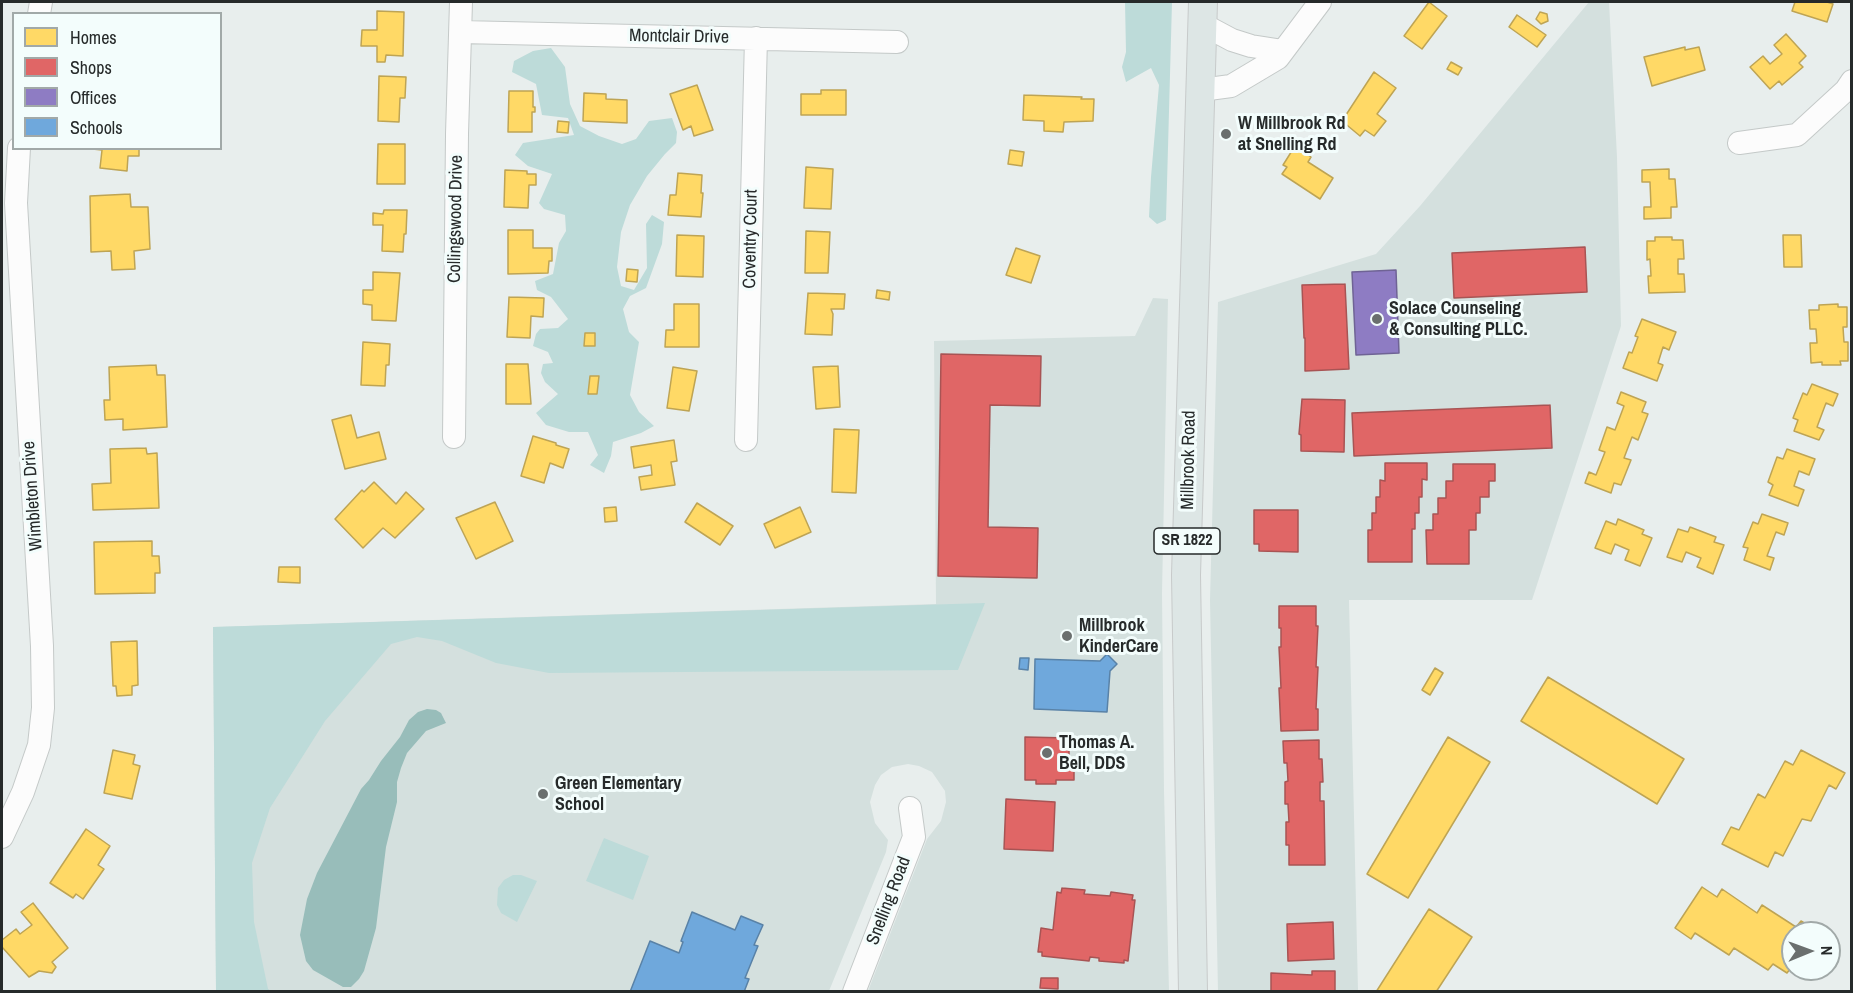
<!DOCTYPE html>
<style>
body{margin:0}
#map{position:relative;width:1853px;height:993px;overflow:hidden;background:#e8eeed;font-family:"Archivo Narrow",sans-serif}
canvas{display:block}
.frame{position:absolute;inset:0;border:3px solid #262a2a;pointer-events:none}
.legend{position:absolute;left:12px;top:12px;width:210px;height:138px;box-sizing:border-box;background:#f3fdfc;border:2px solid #a1a9a8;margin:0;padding:8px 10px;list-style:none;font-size:18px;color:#262a2a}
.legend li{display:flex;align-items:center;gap:12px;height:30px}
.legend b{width:30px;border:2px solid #a1a9a8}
.north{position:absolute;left:1781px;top:921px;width:60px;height:60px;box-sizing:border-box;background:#f3fdfc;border:2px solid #a1a9a8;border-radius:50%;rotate:89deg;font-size:16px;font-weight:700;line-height:24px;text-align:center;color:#262a2a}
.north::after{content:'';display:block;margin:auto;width:21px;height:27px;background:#6a6f6e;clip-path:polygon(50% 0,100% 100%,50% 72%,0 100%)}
</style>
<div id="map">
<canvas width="1853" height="993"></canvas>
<div class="frame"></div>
<ul class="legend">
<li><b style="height:16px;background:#ffd966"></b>Homes</li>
<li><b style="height:16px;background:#e06666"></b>Shops</li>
<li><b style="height:16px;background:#8e7cc3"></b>Offices</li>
<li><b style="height:16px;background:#6fa8dc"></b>Schools</li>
</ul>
<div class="north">N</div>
</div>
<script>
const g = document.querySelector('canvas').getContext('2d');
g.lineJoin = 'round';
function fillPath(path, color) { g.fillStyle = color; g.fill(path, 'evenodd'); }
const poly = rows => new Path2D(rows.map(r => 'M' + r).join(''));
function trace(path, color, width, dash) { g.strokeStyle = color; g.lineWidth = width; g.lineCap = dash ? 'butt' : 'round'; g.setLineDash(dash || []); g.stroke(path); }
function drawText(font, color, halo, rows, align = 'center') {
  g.font = font + ' "Archivo Narrow",sans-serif'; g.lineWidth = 6; g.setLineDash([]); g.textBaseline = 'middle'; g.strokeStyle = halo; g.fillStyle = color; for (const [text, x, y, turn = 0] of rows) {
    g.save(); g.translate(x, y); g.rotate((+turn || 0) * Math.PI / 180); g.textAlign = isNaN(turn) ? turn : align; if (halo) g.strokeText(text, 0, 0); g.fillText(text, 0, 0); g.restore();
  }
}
fillPath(poly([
 [1589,2,1609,2,1617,157,1621,326,1532,600,1349,600,1358,991,1218,991,1210,600,1218,302,1376,254,1420,206],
 [1153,298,1168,299,1162,593,1164,791,1169,991,868,991,927,839,941,821,946,802,945,791,932,772,919,766,908,764,892,767,881,775,875,785,870,802,875,823,888,840,886,852,829,991,216,991,213,627,936,604,934,341,1135,336]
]), '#d4e0de');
fillPath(poly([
 [1125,2,1172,2,1166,220,1157,224,1149,217,1151,177,1159,85,1151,68,1126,82,1122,67,1126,52],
 [551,48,565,67,570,104,580,126,599,136,622,144,636,139,649,121,672,118,677,132,676,143,665,154,647,176,630,205,621,232,617,267,621,286,634,290,647,268,646,224,652,215,664,222,662,244,646,288,630,296,623,309,629,332,639,342,630,395,639,412,654,426,641,433,613,442,611,456,604,473,590,465,598,455,588,432,569,432,546,425,536,413,558,394,545,382,541,373,543,364,553,363,548,352,533,346,536,334,540,329,558,328,568,319,551,297,537,290,535,281,553,274,559,243,566,231,565,215,544,209,539,203,552,174,528,166,515,155,523,143,574,135,568,118,542,115,536,84,512,72,514,61,533,51],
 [985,603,958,670,549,673,496,663,442,641,417,637,391,644,325,721,270,808,252,863,254,922,268,989,271,991,216,991,213,627],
 [604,838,649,856,633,900,586,881],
 [513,875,521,875,537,881,517,922,501,913,497,905,498,888,504,880]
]), '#bddbd9');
fillPath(poly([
 [427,709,436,710,441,713,446,723,426,731,407,753,401,768,397,782,397,802,386,847,376,928,364,971,359,979,351,987,343,987,313,970,306,961,300,935,307,899,317,873,361,789,369,780,381,761,400,737,409,720,418,712]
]), '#98bdba');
const homes = poly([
 [1429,2,1447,16,1422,49,1404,36,1429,2],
 [1795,2,1827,2,1833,4,1827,22,1792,11,1795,2],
 [377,11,404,12,403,56,386,55,385,62,377,62,377,46,361,46,362,30,377,30,377,11],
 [1540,12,1547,14,1548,21,1541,24,1536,19,1540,12],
 [1517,15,1546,35,1537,47,1509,27,1517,15],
 [1786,34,1806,56,1799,63,1803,67,1782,85,1779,81,1770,89,1750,67,1763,56,1770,64,1782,54,1774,45,1786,34],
 [1685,47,1685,50,1699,47,1705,70,1652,86,1644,57,1685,47],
 [1451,62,1462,68,1458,75,1447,69,1451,62],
 [1374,72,1396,88,1377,114,1386,121,1374,136,1365,130,1360,136,1342,121,1374,72],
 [379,76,406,77,405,98,400,98,399,122,378,121,379,76],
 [697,85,713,130,694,136,691,126,683,130,670,94,697,85],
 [821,90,846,90,846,115,801,115,801,94,821,94,821,90],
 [509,91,533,91,533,107,535,107,535,112,532,112,532,132,508,132,509,91],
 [584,93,606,94,606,99,627,100,627,123,583,121,584,93],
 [1024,95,1082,97,1081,99,1094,99,1093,121,1064,122,1063,132,1044,131,1044,121,1023,120,1024,95],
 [558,121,569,122,568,133,557,132,558,121],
 [378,144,405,144,405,184,377,184,378,144],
 [1295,146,1311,157,1308,162,1333,178,1320,199,1282,174,1287,167,1283,165,1295,146],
 [83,148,139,148,139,156,128,156,127,171,100,168,102,150,83,148],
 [1010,150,1024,152,1022,166,1008,164,1010,150],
 [806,167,833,169,831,209,804,208,806,167],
 [1669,169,1669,179,1675,179,1677,207,1671,207,1671,218,1644,219,1644,207,1651,207,1650,182,1642,182,1642,170,1669,169],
 [505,170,527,171,527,174,536,174,536,185,529,185,528,208,504,207,505,170],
 [678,173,702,175,701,193,703,193,701,217,668,215,670,195,676,195,678,173],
 [130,194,131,207,148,207,150,249,134,251,135,269,112,270,111,251,91,252,90,196,130,194],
 [384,210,407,210,406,234,404,234,403,252,382,251,383,225,373,225,373,213,383,214,384,210],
 [508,230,533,230,533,248,552,248,552,261,549,261,548,273,508,274,508,230],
 [806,231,830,232,828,273,805,273,806,231],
 [677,235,704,236,703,277,676,276,677,235],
 [1783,235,1801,235,1802,267,1784,267,1783,235],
 [1655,237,1672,237,1672,240,1683,240,1684,259,1678,259,1678,274,1684,274,1685,292,1649,293,1648,276,1651,276,1650,259,1647,260,1647,241,1655,241,1655,237],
 [1016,248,1040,256,1031,283,1006,275,1016,248],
 [627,269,638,270,637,282,626,281,627,269],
 [373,272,400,273,396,321,372,320,372,305,363,304,363,290,373,290,373,272],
 [877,290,890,292,889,300,876,298,877,290],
 [808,293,845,294,844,309,831,309,833,314,832,335,805,334,808,293],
 [509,297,544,298,543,317,531,316,530,338,507,337,509,297],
 [674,304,699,304,699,347,665,347,666,330,674,330,674,304],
 [1838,304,1838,307,1847,307,1847,327,1843,327,1844,342,1848,342,1848,361,1840,361,1841,365,1822,365,1822,362,1811,363,1810,343,1817,343,1816,329,1810,329,1809,310,1819,310,1819,305,1838,304],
 [1642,319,1676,332,1669,350,1663,347,1658,363,1663,365,1657,381,1623,368,1629,352,1632,353,1638,337,1635,336,1642,319],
 [585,333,595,333,595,346,584,346,585,333],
 [363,342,390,344,389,365,386,365,385,386,361,385,363,342],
 [506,364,528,364,531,404,506,404,506,364],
 [156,365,157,375,165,375,167,427,123,430,123,419,105,420,104,400,110,400,109,367,156,365],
 [838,366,840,407,816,409,813,367,838,366],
 [673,367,697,371,689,411,667,408,673,367],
 [590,376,599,376,597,394,588,394,590,376],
 [1812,384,1838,394,1833,406,1826,403,1817,427,1824,430,1819,440,1794,431,1798,420,1793,418,1803,393,1807,395,1812,384],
 [1621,392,1646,402,1642,412,1648,414,1638,440,1632,437,1624,458,1631,460,1621,485,1614,483,1611,493,1585,483,1589,472,1596,475,1605,452,1599,450,1607,427,1615,430,1624,406,1617,403,1621,392],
 [351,415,357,438,379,432,386,459,345,469,332,420,351,415],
 [834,429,859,430,856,493,832,492,834,429],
 [533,436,556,443,556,445,569,449,563,468,550,463,544,483,521,476,533,436],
 [674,440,677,461,671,462,675,485,641,490,639,477,652,475,651,465,634,468,631,447,674,440],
 [146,448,147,454,157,453,159,508,93,510,92,484,111,483,110,449,146,448],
 [1787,449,1815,459,1809,475,1799,471,1794,486,1804,490,1798,506,1769,495,1773,485,1768,482,1777,457,1783,459,1787,449],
 [374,482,396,504,406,492,424,509,395,538,383,528,363,548,335,519,362,490,364,492,374,482],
 [495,502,513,541,476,559,456,518,495,502],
 [697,503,733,526,720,545,685,522,697,503],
 [616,507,617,521,605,522,604,508,616,507],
 [800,507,811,532,775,548,764,524,800,507],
 [1762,514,1788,523,1784,535,1776,532,1767,556,1774,558,1770,570,1744,560,1748,548,1743,547,1753,522,1758,524,1762,514],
 [1618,519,1644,530,1642,534,1652,538,1640,566,1625,560,1629,550,1615,544,1611,554,1595,548,1606,521,1616,525,1618,519],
 [1690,527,1716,537,1714,542,1724,545,1713,574,1697,567,1701,558,1686,552,1682,562,1667,557,1678,529,1688,532,1690,527],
 [152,541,152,556,159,556,160,573,155,573,155,593,95,594,94,542,152,541],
 [279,567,300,567,300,583,278,582,279,567],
 [137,641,138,685,132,686,132,695,117,696,116,686,113,686,111,642,137,641],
 [1435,668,1443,673,1430,695,1422,690,1435,668],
 [1548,677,1684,759,1657,804,1521,721,1548,677],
 [1448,737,1490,762,1408,898,1367,874,1448,737],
 [113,750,135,755,133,764,140,766,132,799,104,793,113,750],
 [1801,750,1845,773,1836,789,1829,785,1811,821,1802,819,1783,856,1775,852,1768,867,1722,844,1731,827,1739,830,1758,794,1765,798,1785,761,1793,765,1801,750],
 [86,829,110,846,98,865,104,869,83,899,76,894,73,898,50,883,86,829],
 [1702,887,1717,897,1722,889,1757,913,1762,905,1796,927,1801,921,1816,930,1814,933,1793,933,1793,965,1787,973,1773,964,1768,970,1734,948,1729,955,1695,933,1691,939,1675,928,1702,887],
 [33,903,68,948,52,962,56,967,52,973,39,971,29,977,2,947,2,940,16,929,20,934,32,925,21,912,33,903],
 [1429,909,1472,937,1436,992,1376,992,1429,909]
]);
fillPath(homes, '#ffd966');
trace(homes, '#bea454', 1.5);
const shops = poly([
 [1585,247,1587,292,1454,298,1452,253,1585,247],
 [1345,284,1349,369,1305,371,1305,338,1304,338,1302,285,1345,284],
 [941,354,1041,356,1040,406,990,405,988,527,1038,528,1037,578,938,576,941,354],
 [1302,399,1345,400,1344,452,1301,451,1301,435,1299,434,1302,399],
 [1550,405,1552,448,1354,456,1352,413,1550,405],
 [1385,463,1427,463,1427,480,1422,479,1422,497,1419,497,1419,513,1415,513,1415,529,1412,529,1412,562,1368,562,1368,530,1372,530,1372,513,1376,513,1376,497,1380,497,1380,480,1385,481,1385,463],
 [1453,464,1495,464,1495,481,1489,481,1489,497,1480,497,1480,513,1476,513,1476,530,1469,530,1469,564,1427,564,1426,530,1433,530,1433,514,1438,514,1438,498,1446,498,1446,481,1453,481,1453,464],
 [1254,510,1298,510,1298,552,1259,551,1259,544,1254,544,1254,510],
 [1279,606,1316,606,1316,626,1318,626,1316,667,1318,667,1316,709,1318,709,1318,730,1281,731,1279,688,1281,688,1279,647,1281,647,1281,628,1279,628,1279,606],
 [1025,737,1069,738,1069,768,1074,768,1074,780,1056,780,1056,784,1036,784,1036,780,1025,780,1025,737],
 [1319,740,1319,759,1322,759,1323,782,1320,782,1320,801,1324,801,1325,865,1289,865,1289,845,1286,845,1286,822,1289,822,1288,804,1285,804,1285,782,1288,781,1287,763,1284,763,1283,741,1319,740],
 [1006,799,1055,802,1053,851,1004,849,1006,799],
 [1062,888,1085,890,1084,894,1110,896,1111,892,1133,895,1132,900,1135,900,1128,961,1124,960,1124,963,1099,961,1099,958,1090,957,1089,961,1042,956,1042,952,1038,952,1041,928,1053,930,1057,892,1061,893,1062,888],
 [1333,922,1334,959,1288,961,1287,924,1333,922],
 [1312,971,1335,971,1335,992,1271,992,1271,973,1312,975,1312,971],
 [1041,978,1058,978,1058,989,1040,988,1041,978]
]);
fillPath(shops, '#e06666');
trace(shops, '#a85454', 1.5);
const offices = poly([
 [1396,270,1399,353,1356,355,1352,272,1396,270]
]);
fillPath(offices, '#8e7cc3');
trace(offices, '#6f6395', 1.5);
const schools = poly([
 [1107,654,1117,664,1110,671,1107,712,1034,709,1035,659,1100,661,1107,654],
 [1020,658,1029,658,1028,670,1019,669,1020,658],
 [692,912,735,930,741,916,763,925,754,945,758,946,745,978,749,979,744,992,630,992,650,941,679,953,683,942,681,941,692,912]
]);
fillPath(schools, '#6fa8dc');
trace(schools, '#5982a7', 1.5);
const minor = poly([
 [39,14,41,2],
 [1202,24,1232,40,1251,46,1283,51],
 [461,32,897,42],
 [1201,90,1231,86,1278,58,1320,2],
 [1739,143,1797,135,1846,90,1852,81],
 [454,437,457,134,461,2],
 [746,440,756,38],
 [2,837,23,792,39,745,43,708,42,646,16,203,19,148],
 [854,992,914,837,910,808]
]);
const major = poly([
 [1193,992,1186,575,1203,2]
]);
trace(minor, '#c4c9c8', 24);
trace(major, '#c7caca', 30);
trace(minor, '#fcfcfc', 22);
trace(major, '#dde6e5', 28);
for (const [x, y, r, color] of [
 [1226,134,6,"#6a6f6e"],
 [1377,319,6,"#6a6f6e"],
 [1067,636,6,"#6a6f6e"],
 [1047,753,6,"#6a6f6e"],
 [543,794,6,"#6a6f6e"]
]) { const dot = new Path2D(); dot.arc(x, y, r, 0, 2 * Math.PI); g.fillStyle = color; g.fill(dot); trace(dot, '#f3fdfc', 2); }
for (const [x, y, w] of [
 [1187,541,66]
]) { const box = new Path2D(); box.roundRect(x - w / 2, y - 13, w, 26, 4.5); g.fillStyle = '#f3fdfc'; g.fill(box); trace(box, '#262a2a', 1.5); }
drawText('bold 16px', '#262a2a', null, [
 ["SR 1822",1187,541]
]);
drawText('18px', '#262a2a', '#f3fdfc', [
 ["Montclair Drive",679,37,1],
 ["Collingswood Drive",456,219,-89],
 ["Coventry Court",751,239,-89],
 ["Millbrook Road",1189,460,-89],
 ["Wimbleton Drive",33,496,-94],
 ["Snelling Road",889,901,-69]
]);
drawText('bold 18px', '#262a2a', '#f3fdfc', [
 ["W Millbrook Rd",1238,124],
 ["at Snelling Rd",1238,145],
 ["Solace Counseling",1389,309],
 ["& Consulting PLLC.",1389,330],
 ["Millbrook",1079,626],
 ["KinderCare",1079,647],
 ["Thomas A.",1059,743],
 ["Bell, DDS",1059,764],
 ["Green Elementary",555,784],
 ["School",555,805]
], 'left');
</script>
